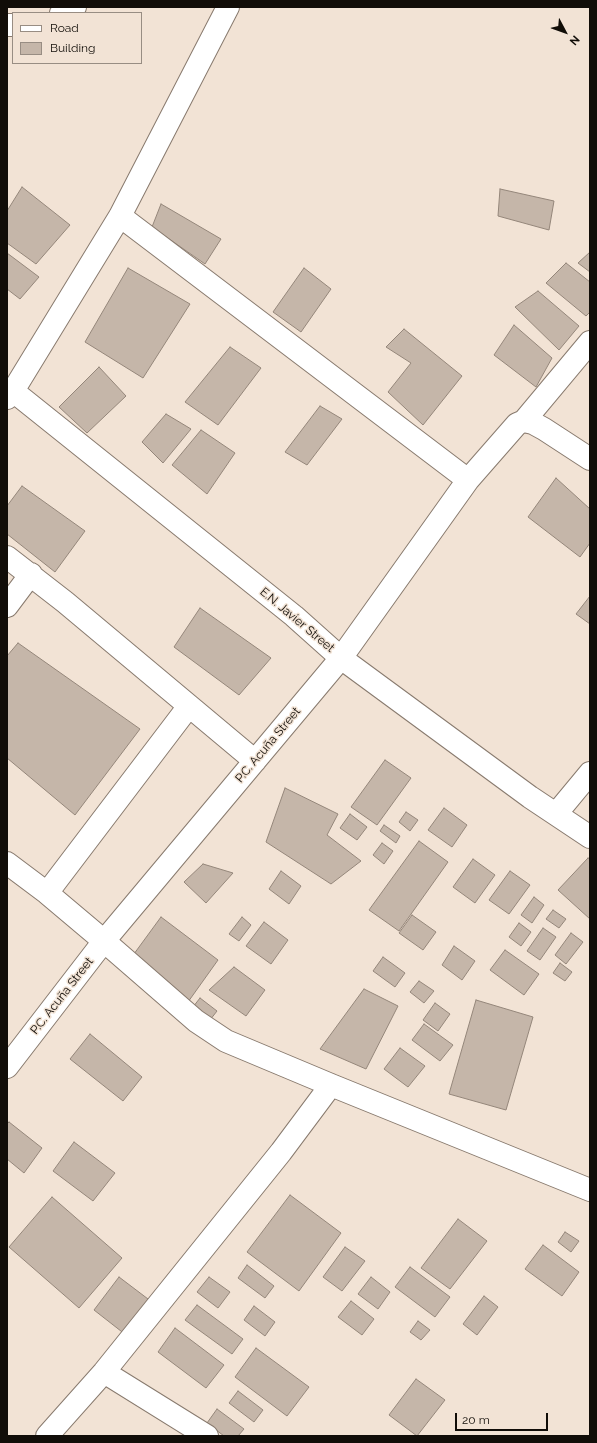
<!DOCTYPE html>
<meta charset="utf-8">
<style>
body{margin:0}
#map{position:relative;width:597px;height:1443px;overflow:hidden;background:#f2e3d5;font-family:Raleway,sans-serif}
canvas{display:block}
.frame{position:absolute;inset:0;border:8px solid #110d08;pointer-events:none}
.legend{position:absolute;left:12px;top:12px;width:130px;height:52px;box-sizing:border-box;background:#f2e3d5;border:1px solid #988d83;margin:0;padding:5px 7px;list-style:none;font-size:12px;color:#110d08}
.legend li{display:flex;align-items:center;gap:8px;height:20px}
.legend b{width:20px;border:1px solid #988d83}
.north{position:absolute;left:545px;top:12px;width:40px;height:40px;-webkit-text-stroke:3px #f2e3d5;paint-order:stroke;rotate:131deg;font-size:11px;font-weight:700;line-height:16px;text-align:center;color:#110d08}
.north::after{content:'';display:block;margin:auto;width:14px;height:18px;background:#110d08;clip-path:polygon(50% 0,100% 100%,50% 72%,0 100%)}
.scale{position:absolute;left:455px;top:1413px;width:93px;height:18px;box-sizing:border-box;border:2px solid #110d08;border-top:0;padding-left:5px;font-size:12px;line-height:14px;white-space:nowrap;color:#110d08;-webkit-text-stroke:3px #f2e3d5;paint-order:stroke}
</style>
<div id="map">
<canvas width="597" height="1443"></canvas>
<div class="frame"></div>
<ul class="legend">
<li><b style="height:5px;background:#fff"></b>Road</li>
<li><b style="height:11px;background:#c5b6a9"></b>Building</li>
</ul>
<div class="north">N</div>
<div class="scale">20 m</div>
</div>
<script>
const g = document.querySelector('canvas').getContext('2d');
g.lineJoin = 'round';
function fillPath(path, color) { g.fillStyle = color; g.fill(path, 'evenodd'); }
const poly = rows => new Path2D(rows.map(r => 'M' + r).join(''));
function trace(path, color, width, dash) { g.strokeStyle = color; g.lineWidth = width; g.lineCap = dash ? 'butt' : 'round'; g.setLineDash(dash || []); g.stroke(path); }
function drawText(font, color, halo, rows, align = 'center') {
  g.font = font + ' Raleway,sans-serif'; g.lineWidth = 3; g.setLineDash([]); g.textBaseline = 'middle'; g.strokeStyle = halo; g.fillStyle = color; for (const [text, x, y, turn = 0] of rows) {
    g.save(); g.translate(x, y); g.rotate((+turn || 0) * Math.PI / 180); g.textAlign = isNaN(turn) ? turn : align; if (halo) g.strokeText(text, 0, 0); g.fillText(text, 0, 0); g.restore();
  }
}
const building = poly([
 [22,187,70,225,36,264,7,243,7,211,22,187],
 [500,189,554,201,549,230,498,216,500,189],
 [161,204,221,239,205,264,152,227,161,204],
 [590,252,590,272,578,263,590,252],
 [7,253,39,277,20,299,7,289,7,253],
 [566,263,590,282,590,312,586,316,546,283,566,263],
 [128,268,190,304,143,378,85,342,128,268],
 [304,268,331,289,301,332,273,312,304,268],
 [538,291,579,326,559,350,515,307,538,291],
 [514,325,552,358,536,387,494,355,514,325],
 [404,329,462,376,423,425,388,392,411,363,386,347,404,329],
 [230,347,261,368,218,425,185,402,230,347],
 [99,367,126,396,87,433,59,407,99,367],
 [320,406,342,419,307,465,285,452,320,406],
 [166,414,191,429,163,463,142,442,166,414],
 [201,430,235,453,207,494,172,465,201,430],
 [556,478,590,509,590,543,580,557,528,517,556,478],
 [22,486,85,531,55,572,7,534,7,506,22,486],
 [590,596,590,624,576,614,590,596],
 [200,608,271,658,239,695,174,647,200,608],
 [18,643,140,729,75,815,7,758,7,656,18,643],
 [385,760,411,778,377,825,351,807,385,760],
 [285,788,338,814,327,835,361,861,331,884,266,842,285,788],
 [444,808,467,825,452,847,428,830,444,808],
 [406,812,418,820,410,831,399,822,406,812],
 [350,814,367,827,357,840,340,828,350,814],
 [384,825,400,836,396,843,380,831,384,825],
 [419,841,448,862,399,931,369,910,419,841],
 [382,843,393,851,384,864,373,855,382,843],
 [588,858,590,859,590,919,558,890,588,858],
 [473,859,495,875,475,903,453,887,473,859],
 [203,864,233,873,206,903,184,882,203,864],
 [281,871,301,886,289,904,269,889,281,871],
 [510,871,530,885,509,914,489,900,510,871],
 [534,897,544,905,532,923,521,915,534,897],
 [553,910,566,919,559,928,546,919,553,910],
 [412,915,436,932,423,950,399,933,412,915],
 [161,917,218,960,188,1002,131,958,161,917],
 [242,917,251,925,239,941,229,934,242,917],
 [264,922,288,940,271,964,246,946,264,922],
 [519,923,531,932,521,946,509,937,519,923],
 [543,928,556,937,540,960,527,951,543,928],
 [571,933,583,942,566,964,555,955,571,933],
 [454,946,475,961,462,980,442,965,454,946],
 [505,950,539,974,524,995,490,970,505,950],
 [383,957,405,973,395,987,373,971,383,957],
 [560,963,572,972,565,981,553,973,560,963],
 [234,967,265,990,246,1016,209,990,234,967],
 [419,981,434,991,424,1003,410,992,419,981],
 [364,989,398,1006,366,1069,320,1049,364,989],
 [200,998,217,1011,210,1020,193,1007,200,998],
 [476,1000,533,1017,506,1110,449,1094,476,1000],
 [435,1003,450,1014,438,1031,423,1020,435,1003],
 [424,1024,453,1045,440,1061,412,1040,424,1024],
 [90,1034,142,1077,123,1101,70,1059,90,1034],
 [400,1048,425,1066,408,1087,384,1069,400,1048],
 [9,1122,42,1148,24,1173,7,1159,7,1124,9,1122],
 [74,1142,115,1173,93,1201,53,1171,74,1142],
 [290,1195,341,1233,299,1291,247,1252,290,1195],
 [52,1197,122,1258,79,1308,9,1247,52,1197],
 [458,1219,487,1241,450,1289,421,1268,458,1219],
 [565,1232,579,1241,571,1252,558,1242,565,1232],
 [543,1245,579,1272,562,1296,525,1269,543,1245],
 [345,1247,365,1261,342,1291,323,1277,345,1247],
 [247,1265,274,1286,265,1298,238,1278,247,1265],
 [410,1267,450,1297,435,1317,395,1287,410,1267],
 [119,1277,152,1302,126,1335,94,1310,119,1277],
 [209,1277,230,1292,218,1308,197,1292,209,1277],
 [371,1277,390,1292,378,1309,358,1294,371,1277],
 [484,1296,498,1307,477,1335,463,1324,484,1296],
 [351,1301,374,1319,362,1335,338,1317,351,1301],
 [197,1305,243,1339,232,1354,185,1320,197,1305],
 [254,1306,275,1322,265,1336,244,1320,254,1306],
 [418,1321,430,1330,421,1340,410,1332,418,1321],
 [175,1328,224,1365,206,1388,158,1352,175,1328],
 [256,1348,309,1387,287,1416,235,1377,256,1348],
 [416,1379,445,1400,417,1436,389,1415,416,1379],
 [238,1391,263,1410,254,1422,229,1403,238,1391],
 [217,1409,244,1429,238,1436,224,1436,207,1423,217,1409]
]);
fillPath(building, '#c5b6a9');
trace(building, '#94867a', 1);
const minor = poly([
 [61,13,75,7],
 [7,25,13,25],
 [120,216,468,480],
 [13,391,294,616,341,658,530,797,590,837],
 [7,398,13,391,120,216,228,7],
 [524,421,533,423,544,429,590,459],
 [7,557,65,602,255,761],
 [7,606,31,574],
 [556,814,590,773],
 [7,863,47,893,104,941,196,1021,226,1041,331,1085,590,1190],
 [47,893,189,706],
 [7,1067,104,941,341,658,468,480,517,424,524,421,590,342],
 [104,1372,207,1436],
 [47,1436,104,1372,281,1152,331,1085]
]);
trace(minor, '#887a6e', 24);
trace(minor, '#fff', 22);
drawText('12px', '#110d08', '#f2e3d5', [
 ["E.N. Javier Street",297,620,40],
 ["P.C. Acuña Street",268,745,-50],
 ["P.C. Acuña Street",62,996,-52]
]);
</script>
